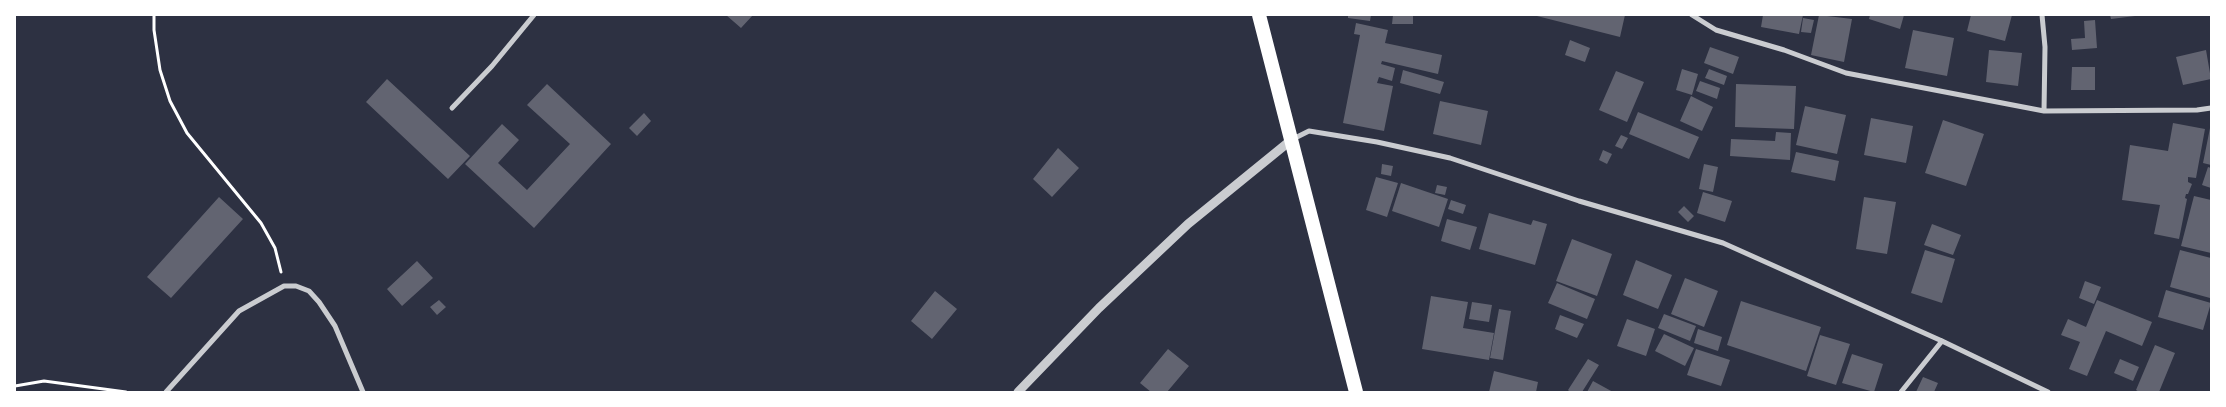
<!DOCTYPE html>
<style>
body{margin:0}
#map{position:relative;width:2226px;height:407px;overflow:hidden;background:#2d3142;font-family:Bitter,serif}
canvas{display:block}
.frame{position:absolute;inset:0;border:16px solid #fff;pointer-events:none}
</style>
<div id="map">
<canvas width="2226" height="407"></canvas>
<div class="frame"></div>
</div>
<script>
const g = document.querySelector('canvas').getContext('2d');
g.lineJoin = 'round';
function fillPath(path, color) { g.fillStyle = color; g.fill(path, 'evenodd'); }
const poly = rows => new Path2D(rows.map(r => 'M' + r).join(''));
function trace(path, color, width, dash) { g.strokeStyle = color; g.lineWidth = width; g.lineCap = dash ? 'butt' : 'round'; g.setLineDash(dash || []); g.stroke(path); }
fillPath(poly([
 [726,15,753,15,741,28],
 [1348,15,1371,15,1370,21,1348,18],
 [1393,15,1413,15,1413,24,1392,24],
 [1533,15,1625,15,1620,37],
 [1763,15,1803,15,1799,34,1761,27],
 [1819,15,1852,19,1844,62,1811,55],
 [1870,15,1904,15,1900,29,1869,19],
 [1971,15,2012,15,2005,41,1967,31],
 [2110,15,2135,15,2135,16,2111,19],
 [1803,18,1814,20,1811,33,1801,32],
 [2095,20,2097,48,2072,50,2071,39,2085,38,2084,21],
 [1356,23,1388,30,1385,43,1442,55,1438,74,1382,61,1381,64,1395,68,1392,81,1379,77,1377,83,1393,86,1384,131,1343,123,1360,35,1354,34],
 [1913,30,1954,38,1947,76,1905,68],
 [1570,40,1590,48,1585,62,1565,55],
 [1710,47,1739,57,1733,74,1704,63],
 [1989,50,2022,53,2018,86,1986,82],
 [2206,50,2211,79,2183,85,2176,57],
 [2072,67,2095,67,2095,90,2071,90],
 [1682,69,1698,74,1692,95,1676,90],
 [1709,69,1727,76,1724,85,1705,78],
 [1403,70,1444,82,1440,94,1400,83],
 [1616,71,1644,82,1627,122,1599,110],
 [387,79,470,156,448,179,366,102],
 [1700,81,1720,88,1717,99,1696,91],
 [547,84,611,144,534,228,465,164,502,124,519,140,498,163,527,190,570,144,527,105],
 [1736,84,1796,86,1794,129,1735,127],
 [1691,96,1713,107,1702,131,1680,121],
 [1440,101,1488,111,1481,145,1433,134],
 [1805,106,1846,115,1837,154,1796,145],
 [1638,112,1699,137,1689,159,1629,134],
 [644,113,651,121,637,136,629,128],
 [1871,118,1913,126,1906,163,1864,155],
 [1943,120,1984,134,1966,186,1925,173],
 [2173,123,2205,129,2196,178,2188,177,2188,182,2192,184,2188,194,2186,194,2185,198,2187,199,2179,239,2154,234,2160,205,2122,200,2130,145,2168,151],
 [2210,128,2211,128,2211,165,2203,163],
 [1776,132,1791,133,1790,160,1730,156,1731,139,1775,141],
 [1621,135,1628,138,1622,149,1615,146],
 [1058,148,1079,168,1052,197,1033,179],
 [1603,150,1612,154,1607,164,1599,160],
 [1796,152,1839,161,1835,181,1791,172],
 [1382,164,1393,166,1391,176,1381,174],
 [1704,164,1718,167,1713,192,1699,189],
 [2208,167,2211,168,2211,188,2202,185],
 [1376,177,1398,183,1387,217,1366,210],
 [1401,183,1448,199,1439,227,1392,211],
 [1437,185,1447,187,1445,195,1435,193],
 [1703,192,1732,201,1725,222,1697,213],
 [2194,196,2211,200,2211,253,2181,246],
 [219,197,243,219,171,298,147,277],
 [1864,197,1896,202,1887,254,1856,249],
 [1451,200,1466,205,1463,214,1448,209],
 [1684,206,1694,216,1688,222,1678,212],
 [1489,213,1531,225,1533,220,1547,224,1535,265,1479,249],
 [1447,219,1477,227,1470,250,1441,241],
 [1932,224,1961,235,1953,255,1924,245],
 [1572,239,1612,254,1597,296,1556,281],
 [1925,250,1955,259,1942,303,1911,293],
 [2180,250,2211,258,2210,298,2170,287],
 [1636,260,1672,275,1658,309,1623,295],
 [417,261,433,278,402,306,387,289],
 [1685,278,1718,291,1704,327,1671,314],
 [2085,281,2101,287,2094,304,2079,298],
 [1557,283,1595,299,1587,319,1548,303],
 [2166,290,2211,303,2203,330,2158,317],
 [935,291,957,309,932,339,911,321],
 [1431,296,1468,302,1463,328,1494,333,1489,360,1422,349],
 [439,300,446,307,437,315,430,307],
 [2097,300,2152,322,2142,346,2106,331,2087,376,2069,369,2080,342,2061,335,2068,319,2086,327],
 [1741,301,1821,327,1806,371,1727,345],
 [1472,302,1492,305,1489,322,1469,319],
 [1499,309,1511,311,1503,360,1490,358],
 [1664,314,1696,326,1690,341,1658,328],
 [1560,315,1584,324,1577,338,1555,329],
 [1627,319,1655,329,1646,356,1617,346],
 [1698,329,1722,337,1718,351,1694,343],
 [1664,334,1694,348,1685,366,1655,351],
 [1820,335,1850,344,1836,385,1807,376],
 [2155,345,2175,353,2159,392,2139,392,2136,390],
 [1168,349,1189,366,1167,392,1151,392,1140,383],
 [1696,349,1730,360,1721,386,1687,375],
 [1852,354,1883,364,1874,392,1842,383],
 [1588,359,1599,365,1582,392,1570,392,1568,390],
 [2120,359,2139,367,2133,381,2114,373],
 [1494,371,1538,382,1536,392,1489,392],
 [1923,377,1938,383,1934,392,1916,392],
 [1593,381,1613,392,1587,392]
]), '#626471');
trace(poly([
 [154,15,154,30,160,70,170,101,187,133,261,223,275,248,281,272],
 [15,386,44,381,126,392]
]), '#fff', 3);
trace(poly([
 [1692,15,1716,30,1784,50,1846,73,2044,111,2197,110,2211,108],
 [2042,15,2045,47,2044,111],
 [452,108,492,66,534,15],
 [1293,139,1309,131,1377,142,1450,158,1579,201,1723,243,1942,341,2048,392],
 [166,392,239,311,284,286,296,286,309,291,319,302,335,326,363,392],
 [1901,392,1942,341]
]), '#caccd0', 5);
trace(poly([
 [1018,392,1099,308,1188,224,1290,141]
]), '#caccd0', 9);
trace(poly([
 [1259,15,1356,392]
]), '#fff', 14);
</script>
